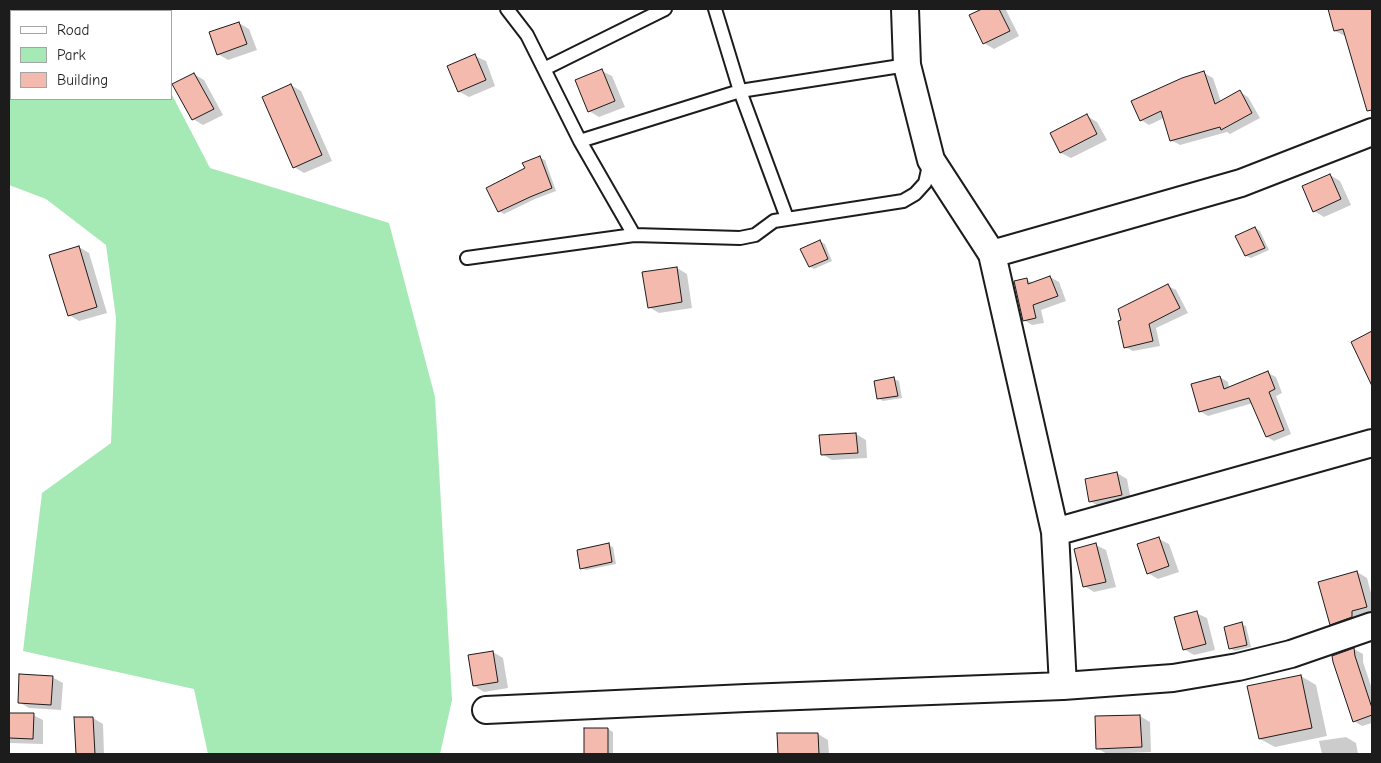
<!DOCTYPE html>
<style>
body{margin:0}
#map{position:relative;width:1381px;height:763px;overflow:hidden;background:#fff;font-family:"Comic Neue",sans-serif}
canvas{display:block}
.frame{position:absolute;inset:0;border:10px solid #1c1c1c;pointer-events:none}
.legend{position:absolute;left:10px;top:10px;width:162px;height:90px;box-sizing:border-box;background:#fff;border:1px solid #a4a4a4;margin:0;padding:6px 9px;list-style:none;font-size:15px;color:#1c1c1c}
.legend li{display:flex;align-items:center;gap:10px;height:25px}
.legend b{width:25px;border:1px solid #a4a4a4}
</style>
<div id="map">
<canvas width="1381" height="763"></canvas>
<div class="frame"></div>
<ul class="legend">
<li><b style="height:6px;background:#fff"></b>Road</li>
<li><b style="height:14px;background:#a5e9b4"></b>Park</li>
<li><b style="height:14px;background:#f4baae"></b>Building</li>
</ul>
</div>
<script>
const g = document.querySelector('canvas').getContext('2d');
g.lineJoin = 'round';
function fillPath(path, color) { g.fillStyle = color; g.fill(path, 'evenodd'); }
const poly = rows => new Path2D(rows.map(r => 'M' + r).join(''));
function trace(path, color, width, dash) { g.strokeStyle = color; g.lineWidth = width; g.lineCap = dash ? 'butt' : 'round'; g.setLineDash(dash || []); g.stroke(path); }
fillPath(poly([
 [9,9,116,9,117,11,11,11,11,99,171,99,171,93,210,168,389,223,435,397,452,700,440,754,208,754,194,689,23,651,42,493,111,443,116,318,106,245,46,199,9,185]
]), '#a5e9b4');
fillPath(poly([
 [985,9,1006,10,1019,36,994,49,984,43,970,16],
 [1329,9,1372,9,1372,88,1370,89,1345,36,1335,31],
 [239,23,249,29,257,50,228,60,218,54],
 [475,56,486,61,495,86,469,97,458,91],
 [602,71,612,76,625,107,599,117,589,111],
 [1204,73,1213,78,1221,102,1240,92,1248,97,1260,118,1230,134,1227,132,1180,145,1171,140,1164,118,1149,125,1141,120],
 [194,74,204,80,223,115,203,125,193,119],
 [291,85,301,91,332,161,304,173,294,167],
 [1087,116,1097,122,1107,140,1071,158,1061,153,1052,134],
 [540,158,545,160,556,191,535,199,504,214,499,211,526,169],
 [1330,175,1340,181,1351,205,1324,217,1314,211],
 [1255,228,1260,231,1269,250,1251,258,1246,256],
 [820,241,825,244,832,261,814,269,810,267],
 [79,247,89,253,107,313,79,321,69,315],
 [677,268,687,274,692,308,659,313,649,307],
 [1050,277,1059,282,1066,301,1041,310,1044,323,1032,325,1024,320,1027,280,1033,283],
 [1168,286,1176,290,1188,313,1156,328,1160,346,1133,351,1125,347],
 [1268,373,1276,377,1282,393,1276,396,1291,434,1274,441,1267,437,1253,403,1208,416,1200,411,1220,377,1228,382,1229,388],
 [894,379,899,381,902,398,883,401,878,398],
 [856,434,866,440,867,458,832,460,822,454],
 [1117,473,1127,479,1131,501,1100,507,1090,501],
 [1159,539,1169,544,1179,572,1158,579,1148,573],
 [608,545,613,547,616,564,586,570,582,568],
 [1096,545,1106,550,1116,587,1094,592,1084,586],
 [1357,572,1367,578,1372,597,1372,614,1341,630,1331,624],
 [1196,613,1207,618,1215,650,1194,655,1184,649],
 [1241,624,1246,626,1251,647,1235,651,1230,648],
 [1354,649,1363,654,1363,662,1372,689,1372,723,1362,726,1354,721,1334,656],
 [493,652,503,658,508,688,484,692,474,686],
 [1301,676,1316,685,1327,736,1275,747,1260,739],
 [52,677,63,683,61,710,29,708,19,702],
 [9,714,33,715,43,720,43,744,9,743],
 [1140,716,1150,722,1151,752,1107,754,1097,748],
 [93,718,103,724,104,754,77,754,75,719],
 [608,729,613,732,613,754,585,753],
 [818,734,828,740,829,754,779,754,779,735],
 [1346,737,1356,743,1358,754,1322,754,1319,741]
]), '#0003');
const building = poly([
 [982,9,999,9,1010,31,983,44,969,15,982,9],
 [1328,9,1372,9,1372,110,1367,111,1343,29,1334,31,1328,9],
 [239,22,247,44,217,55,209,32,239,22],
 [475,54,486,80,458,92,447,66,475,54],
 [602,69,615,101,588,112,575,80,602,69],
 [1204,71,1215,104,1240,90,1252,113,1221,130,1220,127,1170,141,1161,111,1140,121,1131,101,1182,78,1204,71],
 [194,73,214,109,192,120,172,84,194,73],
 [291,84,322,155,293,168,262,97,291,84],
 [1087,114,1097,134,1060,153,1050,133,1087,114],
 [540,156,552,188,530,197,498,212,486,188,525,168,522,163,540,156],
 [1330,174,1341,199,1313,212,1302,186,1330,174],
 [1255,227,1265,248,1245,256,1235,236,1255,227],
 [820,240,828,259,809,267,800,249,820,240],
 [79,246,97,307,68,316,49,255,79,246],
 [677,267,682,302,648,308,642,272,677,267],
 [1050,276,1058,296,1033,305,1036,318,1023,321,1014,281,1027,278,1028,284,1050,276],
 [1168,284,1180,308,1149,324,1153,341,1124,348,1118,321,1121,320,1118,309,1168,284],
 [1372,331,1372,386,1351,342,1372,331],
 [1268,371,1275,389,1269,392,1284,430,1266,437,1249,398,1199,412,1191,384,1220,376,1224,389,1268,371],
 [894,377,898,396,877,399,874,381,894,377],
 [856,433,858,453,821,455,819,435,856,433],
 [1117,472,1122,495,1089,502,1085,479,1117,472],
 [1159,537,1169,566,1147,574,1137,544,1159,537],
 [609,543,612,562,580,569,577,550,609,543],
 [1096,543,1106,582,1083,587,1074,549,1096,543],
 [1357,571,1367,607,1352,611,1352,617,1330,625,1318,582,1357,571],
 [1197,611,1206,644,1183,650,1174,617,1197,611],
 [1242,622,1247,645,1229,649,1224,627,1242,622],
 [1354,648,1355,656,1372,708,1372,715,1353,722,1333,662,1332,656,1354,648],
 [493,651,498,682,473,686,468,655,493,651],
 [19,674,53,676,51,705,18,703,19,674],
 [1301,675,1312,728,1259,739,1247,686,1301,675],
 [9,713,34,713,33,739,9,738,9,713],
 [1140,715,1142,747,1096,749,1095,716,1140,715],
 [74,717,93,717,95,754,76,754,74,717],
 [584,728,608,728,608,754,584,754,584,728],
 [777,733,818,733,819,754,778,754,777,733]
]);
fillPath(building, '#f4baae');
trace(building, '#1c1c1c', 1);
const lane = poly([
 [507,9,527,35,580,141,634,235],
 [715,9,740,91,787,218],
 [544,69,665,9],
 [580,141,740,91,907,65],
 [467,258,634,235,740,238,755,235,774,221,903,201,915,194,925,183,930,161]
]);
const street = poly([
 [905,9,907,65,931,160,992,254,1055,532,1063,686],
 [992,254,1241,183,1372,132],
 [1055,532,1372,443],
 [486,710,746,698,1063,686,1173,678,1238,667,1291,654,1372,626]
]);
trace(lane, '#1c1c1c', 16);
trace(street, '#1c1c1c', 30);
trace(lane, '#fff', 12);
trace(street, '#fff', 26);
</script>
